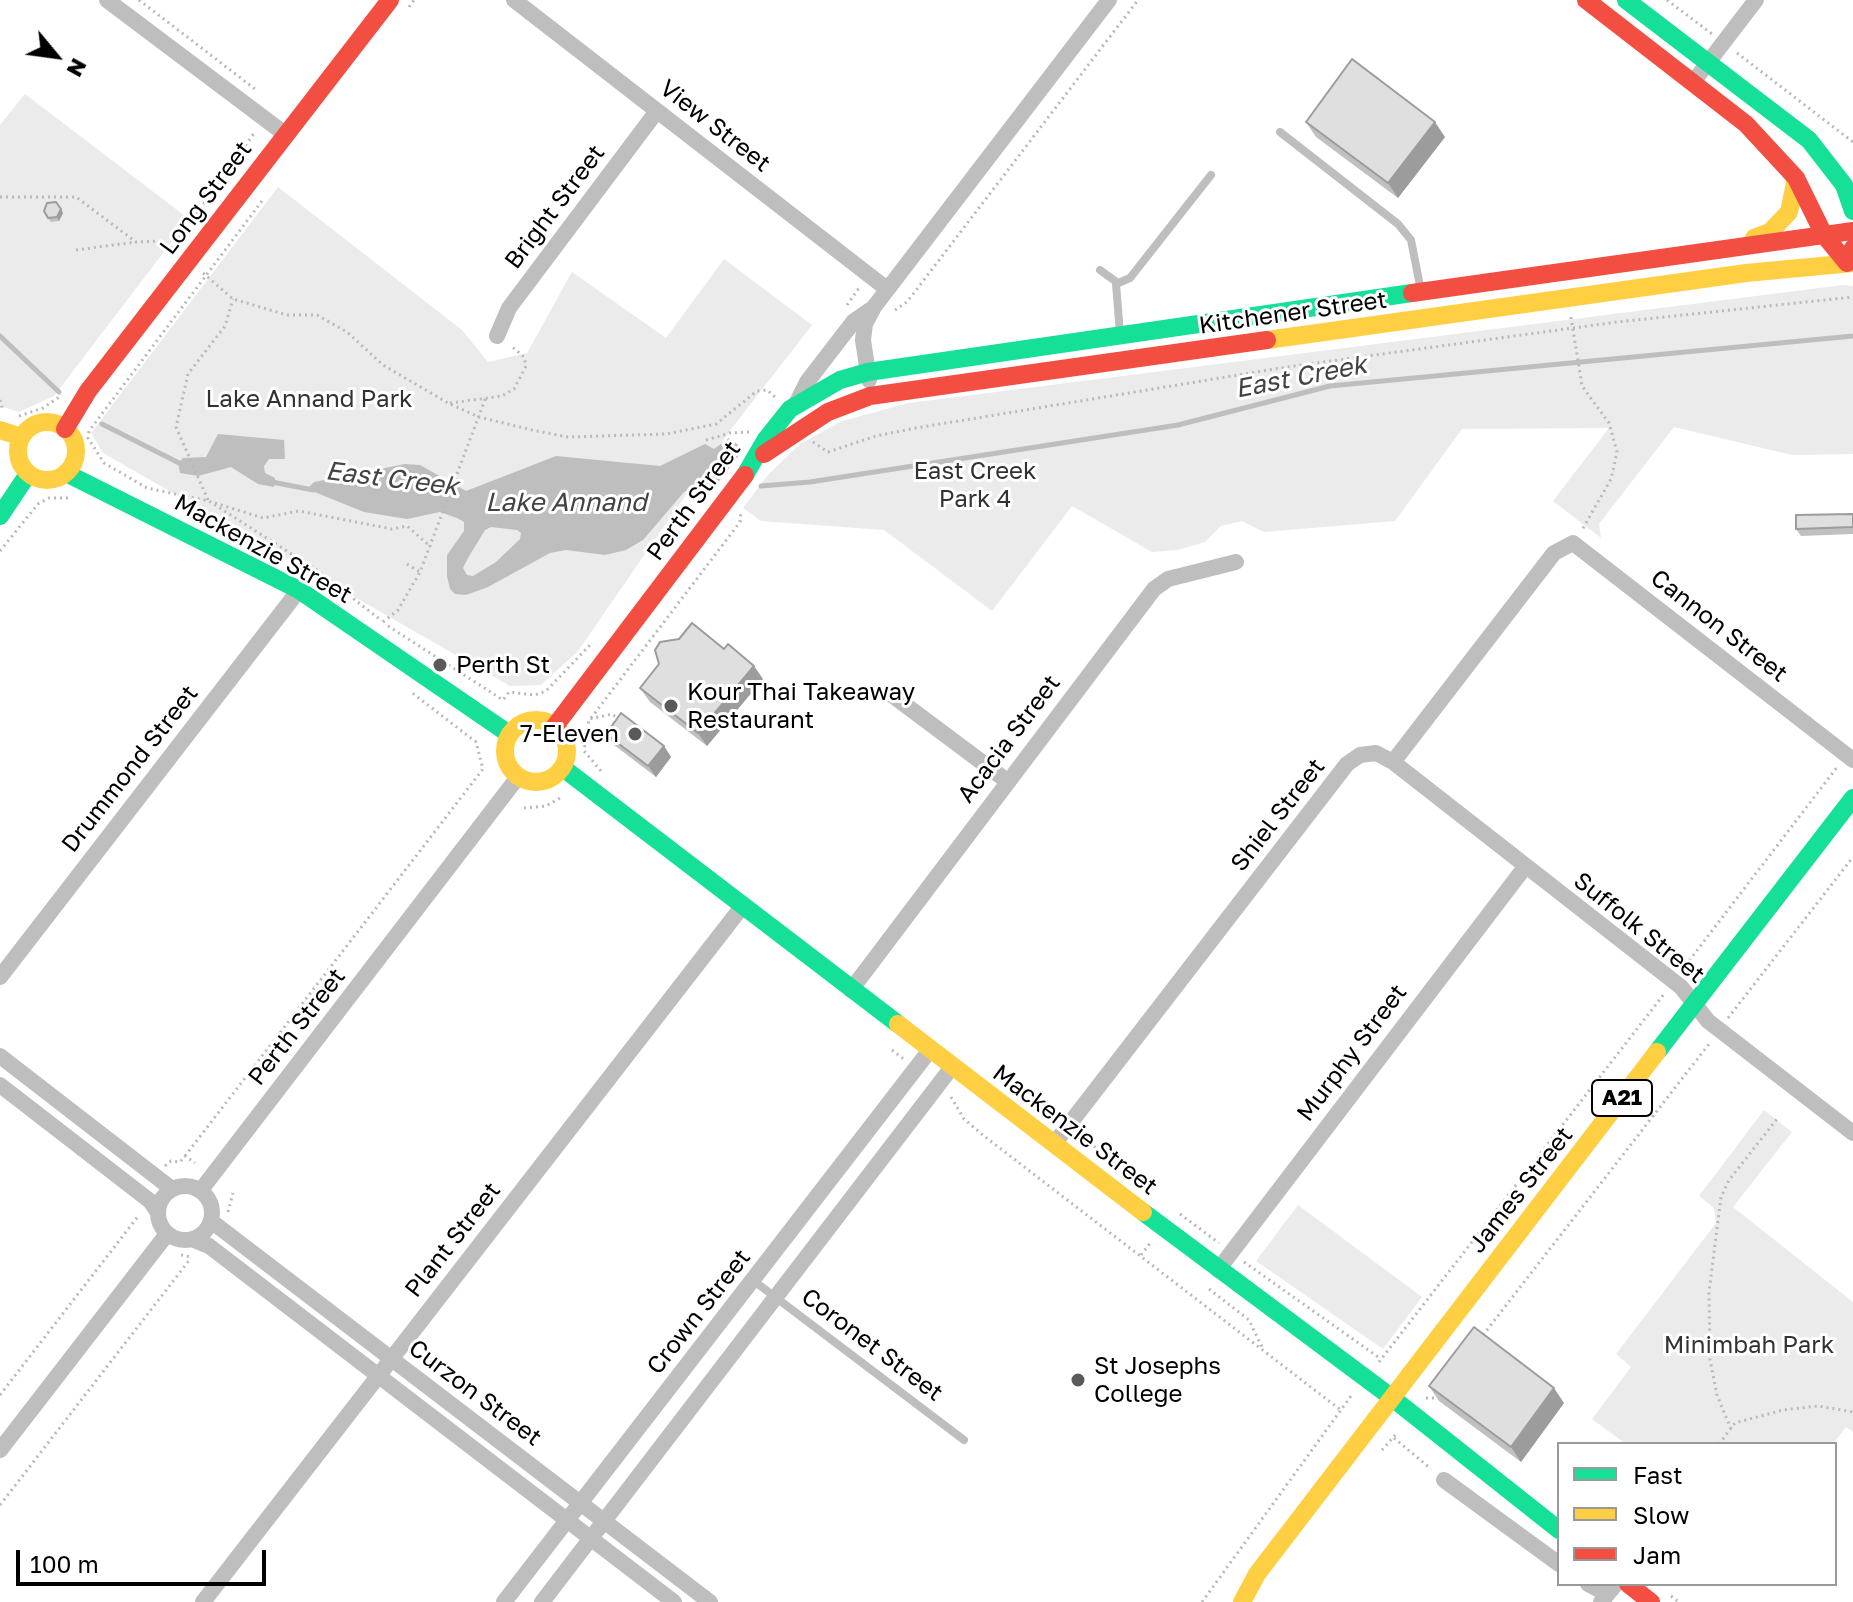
<!DOCTYPE html>
<style>
body{margin:0}
#map{position:relative;width:1853px;height:1602px;overflow:hidden;background:#fff;font-family:"Golos Text",sans-serif}
canvas{display:block}
.legend{position:absolute;left:1557px;top:1442px;width:280px;height:144px;box-sizing:border-box;background:#fff;border:2px solid #999;margin:0;padding:10px 14px;list-style:none;font-size:24px;color:#000}
.legend li{display:flex;align-items:center;gap:16px;height:40px}
.legend b{width:40px;border:2px solid #999}
.north{position:absolute;left:16px;top:16px;width:80px;height:80px;-webkit-text-stroke:6px #fff;paint-order:stroke;rotate:119deg;font-size:22px;font-weight:700;line-height:32px;text-align:center;color:#000}
.north::after{content:'';display:block;margin:auto;width:28px;height:36px;background:#000;clip-path:polygon(50% 0,100% 100%,50% 72%,0 100%)}
.scale{position:absolute;left:16px;top:1550px;width:250px;height:36px;box-sizing:border-box;border:4px solid #000;border-top:0;padding-left:10px;font-size:24px;line-height:28px;white-space:nowrap;color:#000;-webkit-text-stroke:6px #fff;paint-order:stroke}
</style>
<div id="map">
<canvas width="1853" height="1602"></canvas>
<ul class="legend">
<li><b style="height:10px;background:#16e098"></b>Fast</li>
<li><b style="height:10px;background:#ffcf43"></b>Slow</li>
<li><b style="height:10px;background:#f24e42"></b>Jam</li>
</ul>
<div class="north">N</div>
<div class="scale">100 m</div>
</div>
<script>
const g = document.querySelector('canvas').getContext('2d');
g.lineJoin = 'round';
function fillPath(path, color) { g.fillStyle = color; g.fill(path, 'evenodd'); }
const poly = rows => new Path2D(rows.map(r => 'M' + r).join(''));
function trace(path, color, width, dash) { g.strokeStyle = color; g.lineWidth = width; g.lineCap = dash ? 'butt' : 'round'; g.setLineDash(dash || []); g.stroke(path); }
function drawText(font, color, halo, rows, align = 'center') {
  g.font = font + ' "Golos Text",sans-serif'; g.lineWidth = 6; g.setLineDash([]); g.textBaseline = 'middle'; g.strokeStyle = halo; g.fillStyle = color; for (const [text, x, y, turn = 0] of rows) {
    g.save(); g.translate(x, y); g.rotate((+turn || 0) * Math.PI / 180); g.textAlign = isNaN(turn) ? turn : align; if (halo) g.strokeText(text, 0, 0); g.fillText(text, 0, 0); g.restore();
  }
}
fillPath(poly([
 [25,94,189,219,54,396,19,412,0,406,0,125],
 [278,187,462,330,488,362,527,353,572,272,666,338,724,259,812,325,732,428,578,651,541,685,510,686,103,453,91,433],
 [1843,285,1853,286,1853,454,1792,455,1674,427,1599,524,1601,538,1553,501,1609,428,1462,429,1395,521,1264,532,1242,521,1221,526,1205,542,1177,550,1152,552,1072,506,992,611,884,530,761,521,743,508,767,476,800,444,842,421,909,403],
 [1764,1110,1792,1132,1733,1207,1853,1302,1853,1432,1846,1427,1833,1444,1626,1444,1592,1419,1631,1367,1616,1354,1716,1223,1714,1208,1699,1196],
 [1298,1205,1422,1297,1383,1349,1256,1261]
]), '#ebebeb');
fillPath(poly([
 [218,434,284,440,285,459,269,459,264,466,265,473,275,478,274,487,258,484,231,467,198,476,180,473,178,463,183,458,206,457],
 [729,438,744,449,713,489,695,487,684,492,643,540,626,550,605,555,566,550,550,553,488,587,466,595,455,594,450,589,447,576,447,555,464,531,464,522,457,518,440,512,407,519,364,512,307,489,314,482,405,464,420,465,466,491,556,456,660,466,705,444,714,449],
 [491,527,517,530,521,533,520,539,496,562,473,576,467,575,463,568,468,558,485,530]
]), '#bebebe');
trace(poly([
 [0,336,59,392],
 [102,424,183,465],
 [272,482,313,490],
 [761,486,810,482,1178,425,1330,386,1853,336]
]), '#bebebe', 5);
trace(poly([
 [139,0,255,89],
 [1667,0,1712,34],
 [409,7,414,0],
 [1737,53,1853,142],
 [0,197,76,197,136,242,158,241,170,251],
 [262,201,89,431,88,438,104,463,147,488,209,501,318,571,382,621],
 [172,248,255,132],
 [76,250,136,242],
 [203,273,233,299,287,315,317,315,347,332,383,365,448,403,479,417,532,430,568,437,666,434,716,424,757,391,767,390,775,397],
 [847,305,859,288],
 [895,310,907,302,1138,0],
 [1571,317,1582,386,1609,423,1617,452,1611,479,1582,530],
 [0,400,3,411],
 [450,403,502,396,514,389,526,366,524,357,510,345],
 [19,416,43,408,62,395],
 [706,440,730,433,749,432],
 [813,442,828,452,876,436,916,428,1287,367,1617,322,1853,297],
 [208,500,176,427,188,374,225,326,233,299],
 [215,503,263,518,299,511,392,529,407,526,431,547],
 [0,551,38,504,49,498,72,498],
 [407,564,420,572],
 [383,622,398,610,420,572,486,397],
 [388,626,503,700,509,692,535,695,546,691,590,645],
 [591,718,740,522,741,512],
 [601,771,584,751,589,719,612,714,620,720],
 [524,808,546,806,562,797],
 [1682,970,1838,766],
 [1728,1018,1853,857],
 [892,1050,905,1060],
 [951,1097,964,1119,984,1136,1342,1411],
 [1041,1108,1055,1116],
 [1080,1135,1133,1178],
 [185,1156,483,769,476,742,411,692],
 [165,1166,171,1161,180,1162,185,1156,195,1163],
 [228,1212,233,1193],
 [1180,1214,1219,1243],
 [181,1255,191,1257],
 [1141,1255,1151,1242],
 [1244,1262,1381,1359],
 [1209,1289,1249,1320,1262,1347],
 [1483,1335,1709,1044],
 [1379,1362,1664,994],
 [0,1395,139,1215],
 [1426,1398,1434,1398,1436,1394],
 [1731,1429,1717,1395,1710,1360,1709,1292,1721,1197,1729,1180,1777,1119],
 [1394,1438,1431,1469],
 [1719,1444,1735,1423,1783,1410,1818,1406,1853,1412],
 [1382,1450,1398,1432],
 [0,1505,191,1258],
 [1671,1596,1679,1602],
 [1202,1602,1351,1396]
]), '#b9b9b9', 3, [2, 4]);
trace(poly([
 [1280,132,1398,224,1411,240,1421,291],
 [1100,270,1118,283],
 [1120,334,1116,284,1130,278,1211,175],
 [754,1281,964,1440]
]), '#bebebe', 8);
trace(poly([
 [107,0,285,134],
 [514,0,887,289],
 [1694,81,1756,0],
 [497,336,509,308,657,111],
 [869,380,863,340,865,324,874,307,1109,0],
 [797,402,807,382,854,321,870,310],
 [892,695,1007,781],
 [1393,762,1681,987,1708,1021,1853,1133],
 [0,977,299,590],
 [851,990,1154,589,1168,579,1236,562],
 [0,1056,172,1189],
 [0,1085,150,1201,157,1211],
 [1054,1144,1347,764,1360,755,1376,753,1393,762,1554,553,1573,543,1853,760],
 '158 1213a27 27 0 1 1 54 0a27 27 0 1 1-54 0Z',
 [201,1190,518,777],
 [211,1221,710,1602],
 [192,1239,209,1246,674,1602],
 [1218,1270,1525,867],
 [0,1450,167,1234],
 [1444,1480,1559,1564],
 [1588,1584,1607,1594],
 [203,1602,741,908],
 [504,1602,930,1050],
 [542,1602,952,1067],
 [1601,1602,1616,1584]
]), '#bebebe', 16);
trace(poly([
 [1626,0,1809,140,1844,185,1853,211],
 [66,473,299,590,509,734],
 [745,475,766,439,790,409,840,380,868,372,1412,293],
 [0,516,28,474],
 [563,768,898,1024],
 [1657,1052,1853,798],
 [1143,1212,1391,1397,1559,1530]
]), '#16e098', 18);
trace(poly([
 [1754,238,1770,232,1789,212,1796,178],
 [1267,340,1746,273,1853,263],
 '18 451a29 29 0 1 1 58 0a29 29 0 1 1-58 0Z',
 [0,430,21,437],
 '505 751a31 31 0 1 1 62 0a31 31 0 1 1-62 0Z',
 [898,1024,1143,1212],
 [1242,1602,1257,1574,1657,1052]
]), '#ffcf43', 18);
trace(poly([
 [1586,0,1746,124,1796,178,1824,235,1847,263,1853,248],
 [1412,293,1853,231],
 [65,429,88,391,390,0],
 [764,454,828,412,870,396,1267,340],
 [555,726,745,475],
 [1628,1584,1651,1602]
]), '#f24e42', 18);
fillPath(poly([
 [1306,122,1445,137,1398,198,1316,137],
 [63,213,59,221,51,222,48,218],
 [1853,514,1853,534,1801,536,1796,529],
 [724,649,763,679,707,746,650,702,640,688],
 [606,734,664,746,671,757,656,777,614,745],
 [1429,1386,1564,1403,1521,1462,1439,1401]
]), '#c0c0c0');
fillPath(poly([
 [1435,122,1445,137,1398,198,1388,183],
 [61,209,63,213,59,221,57,217],
 [754,666,763,679,707,746,698,733],
 [664,746,671,757,656,777,648,766],
 [1554,1388,1564,1403,1521,1462,1511,1447]
]), '#9c9c9c');
const building = poly([
 [1352,59,1435,122,1388,183,1306,122,1352,59],
 [56,202,61,209,57,217,48,218,44,211,47,203,56,202],
 [1853,514,1853,527,1796,529,1796,515,1853,514],
 [692,623,724,649,728,644,754,666,698,733,640,688,659,664,655,650,660,642,679,639,692,623],
 [621,713,664,746,648,766,606,734,621,713],
 [1474,1327,1554,1388,1511,1447,1429,1386,1474,1327]
]);
fillPath(building, '#dfdfdf');
trace(building, '#9c9c9c', 2);
for (const [x, y, r, color] of [
 [440,665,8,"#595959"],
 [671,706,8,"#595959"],
 [635,734,8,"#595959"],
 [1078,1380,8,"#595959"]
]) { const dot = new Path2D(); dot.arc(x, y, r, 0, 2 * Math.PI); g.fillStyle = color; g.fill(dot); trace(dot, '#fff', 3); }
for (const [x, y, w] of [
 [1622,1098,60]
]) { const box = new Path2D(); box.roundRect(x - w / 2, y - 18, w, 36, 6); g.fillStyle = '#fff'; g.fill(box); trace(box, '#000', 2); }
drawText('bold 22px', '#000', null, [
 ["A21",1622,1098]
]);
drawText('24px', '#000', '#fff', [
 ["View Street",715,126,38],
 ["Long Street",206,198,-53],
 ["Bright Street",555,207,-53],
 ["Kitchener Street",1293,313,-8],
 ["Perth Street",694,501,-54],
 ["Mackenzie Street",263,549,29],
 ["Cannon Street",1719,626,38],
 ["Acacia Street",1009,739,-53],
 ["Drummond Street",130,769,-52],
 ["Shiel Street",1278,815,-52],
 ["Suffolk Street",1639,928,39],
 ["Perth Street",297,1027,-52],
 ["Murphy Street",1352,1053,-53],
 ["Mackenzie Street",1075,1130,37],
 ["James Street",1521,1190,-52],
 ["Plant Street",453,1240,-52],
 ["Crown Street",699,1312,-52],
 ["Coronet Street",872,1345,37],
 ["Curzon Street",475,1393,37]
]);
drawText('24px', '#323232', '#fff', [
 ["Lake Annand Park",309,399],
 ["East Creek",975,471],
 ["Park 4",975,499],
 ["Minimbah Park",1749,1345]
]);
drawText('24px', '#000', '#fff', [
 ["Perth St",456,665],
 ["Kour Thai Takeaway",687,692],
 ["Restaurant",687,720],
 ["7-Eleven",619,734,"right"],
 ["St Josephs",1094,1366],
 ["College",1094,1394]
], 'left');
drawText('italic 26px', '#434343', '#fff', [
 ["East Creek",1301,377,-11],
 ["East Creek",392,479,7],
 ["Lake Annand",566,503]
]);
</script>
